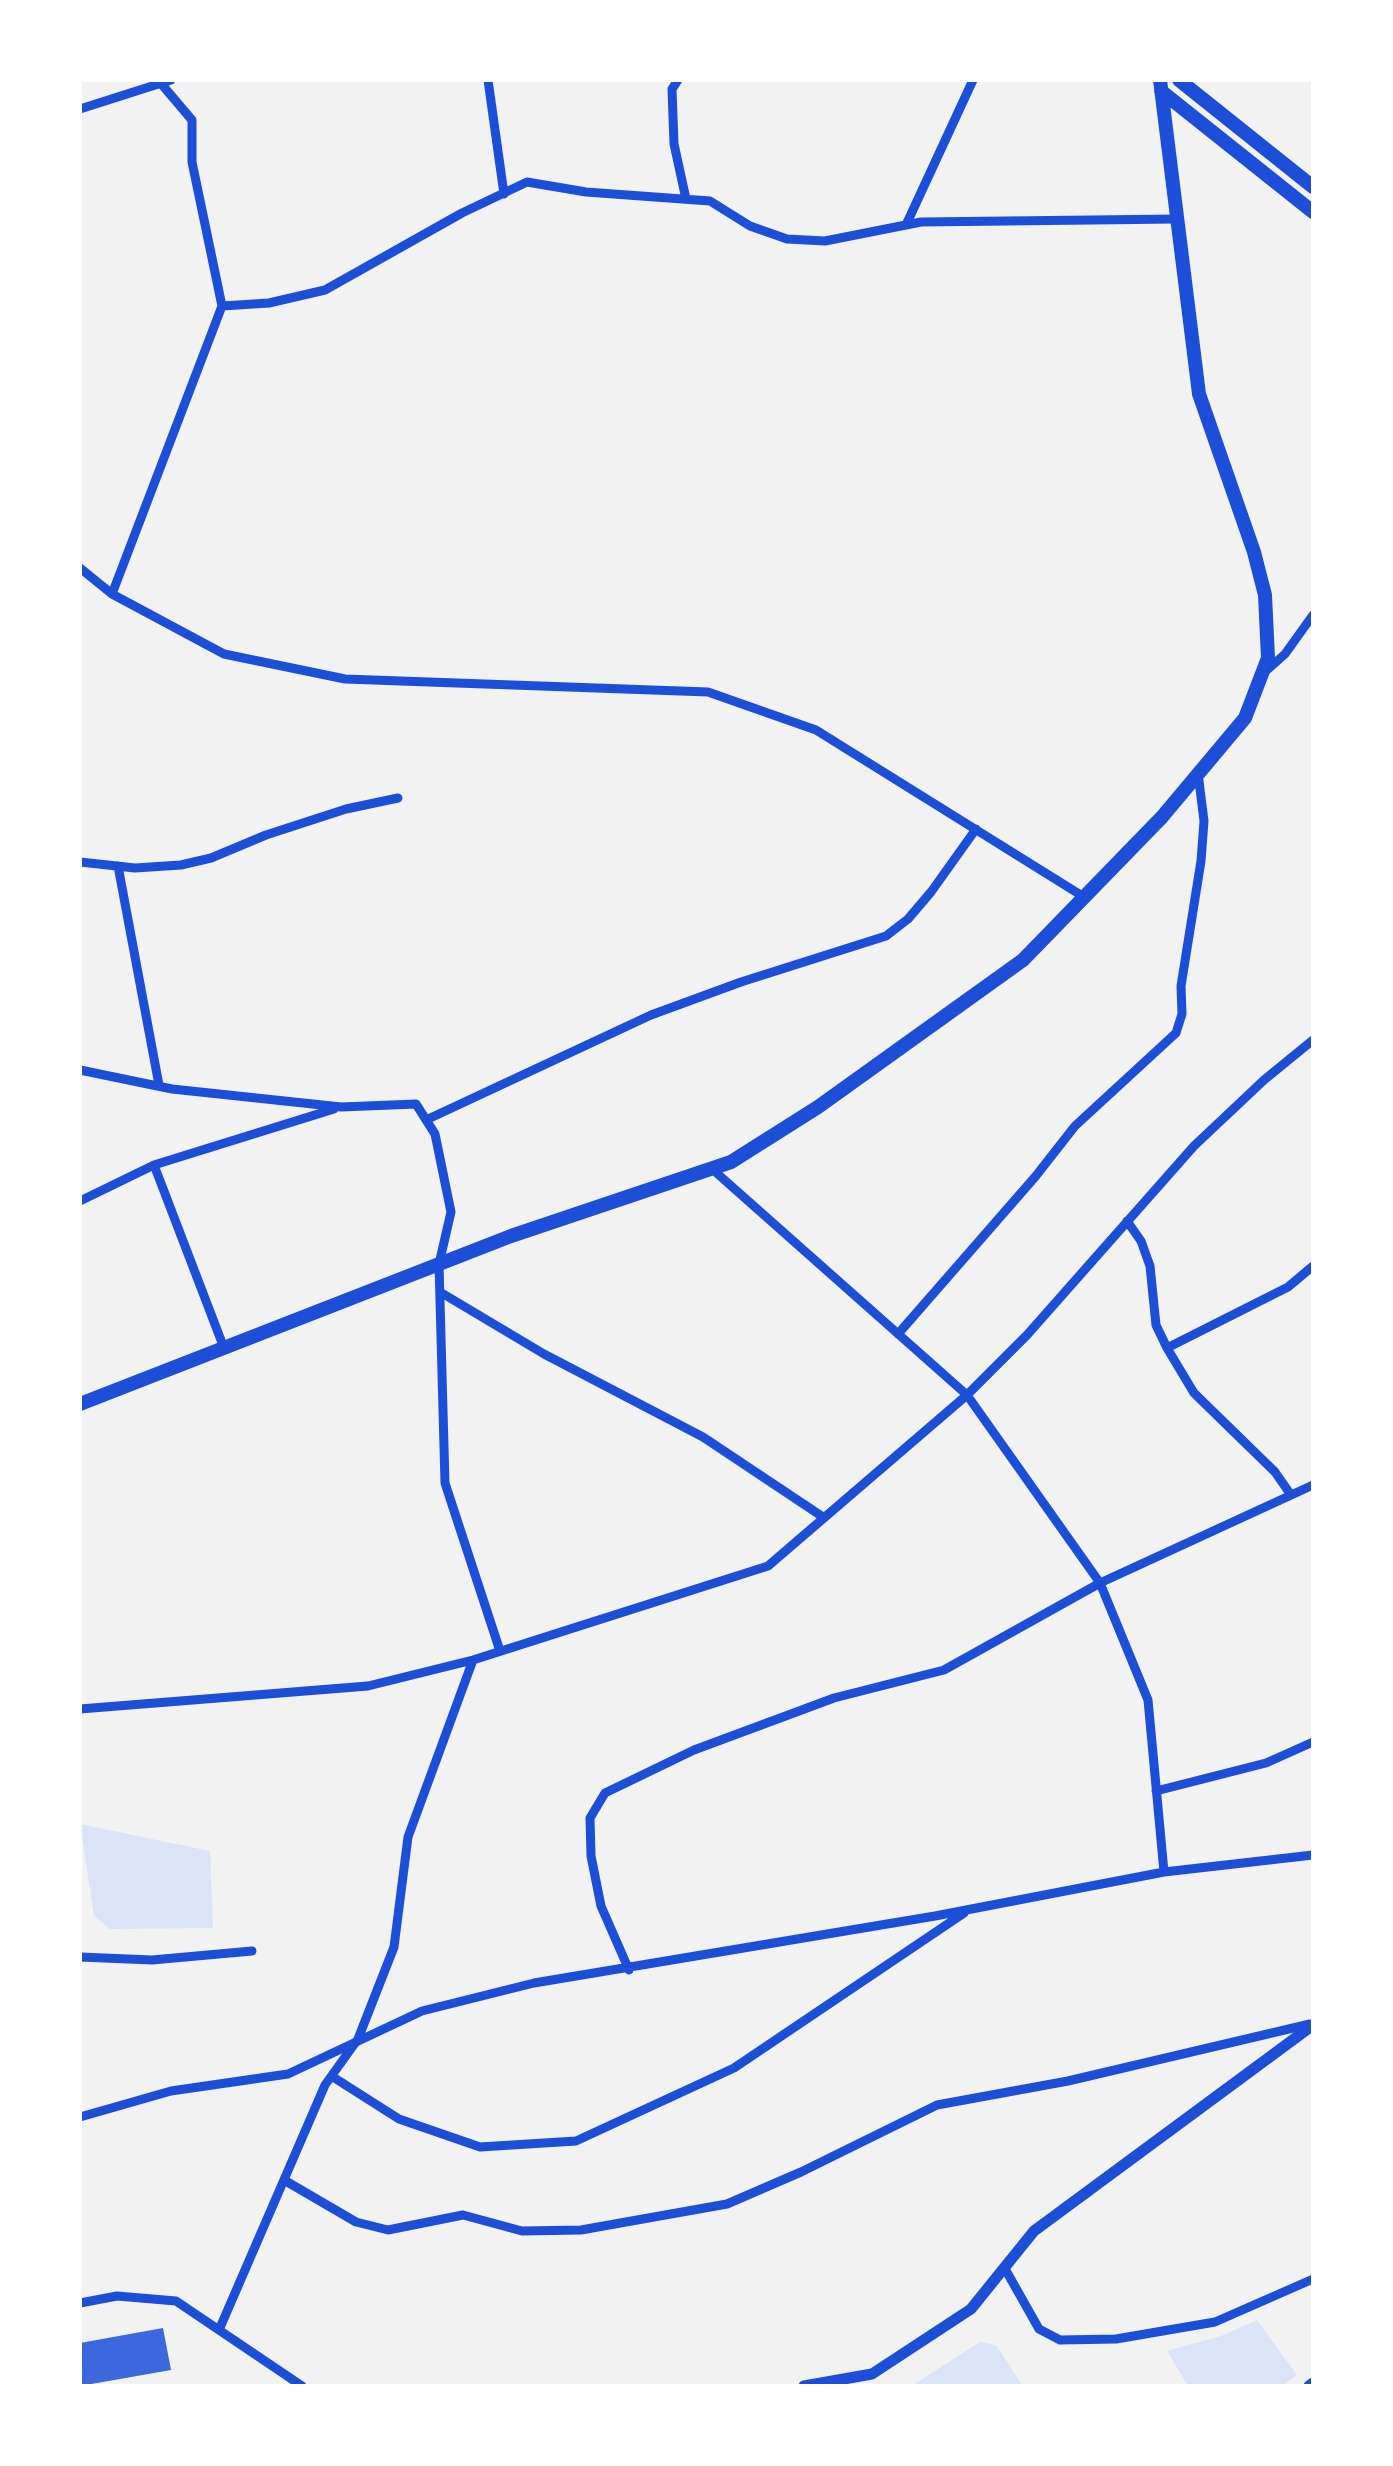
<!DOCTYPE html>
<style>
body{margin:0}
#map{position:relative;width:1393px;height:2466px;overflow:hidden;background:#f2f2f2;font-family:"Work Sans",sans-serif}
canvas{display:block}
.frame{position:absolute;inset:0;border:82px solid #fff;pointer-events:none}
</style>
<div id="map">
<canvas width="1393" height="2466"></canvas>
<div class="frame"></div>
</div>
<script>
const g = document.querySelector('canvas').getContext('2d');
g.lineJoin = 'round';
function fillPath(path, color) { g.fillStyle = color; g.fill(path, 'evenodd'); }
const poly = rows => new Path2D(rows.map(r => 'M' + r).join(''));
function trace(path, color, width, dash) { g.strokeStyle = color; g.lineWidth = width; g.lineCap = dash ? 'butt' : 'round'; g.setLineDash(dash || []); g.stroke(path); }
fillPath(poly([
 [80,1824,210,1851,213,1928,110,1929,94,1916],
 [1257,2320,1297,2375,1282,2386,1188,2386,1167,2351,1221,2336],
 [980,2342,996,2345,1023,2386,911,2386]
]), '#dbe4f7');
fillPath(poly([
 [163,2328,171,2370,80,2386,80,2343]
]), '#3d67dc');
trace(poly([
 [488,80,504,194],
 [678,80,672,89,674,144,686,199],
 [80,109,171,80],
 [906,225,973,80],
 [222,306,269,303,325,290,462,213,527,182,586,192,710,201,750,226,787,239,825,241,921,222,1177,219],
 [80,568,112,594,224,654,345,679,708,692,816,730,1084,897],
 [112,594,222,306,192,162,192,120,158,80],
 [1267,670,1285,654,1313,615],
 [80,862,135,868,181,865,211,858,266,835,346,809,398,798],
 [118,866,159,1085],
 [80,1070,172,1089,341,1107,416,1104,435,1134,451,1212,439,1264,445,1483,500,1651],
 [426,1120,651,1015,741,982,886,936,908,919,931,892,976,829],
 [154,1165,224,1348],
 [711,1168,967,1395,1100,1583,1148,1700,1164,1872],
 [80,1201,154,1165,334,1109],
 [1127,1221,1141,1241,1150,1266,1156,1325,1167,1348,1194,1393,1275,1472,1291,1495],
 [440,1292,544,1354,703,1437,823,1517],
 [898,1334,1035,1177,1075,1126,1176,1033,1182,1014,1181,986,1201,861,1204,821,1198,773],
 [1167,1348,1288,1287,1313,1266],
 [80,1709,368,1686,473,1660,768,1566,967,1395,1027,1335,1194,1146,1264,1080,1313,1040],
 [1156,1791,1266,1763,1313,1742],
 [80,1957,152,1960,252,1951],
 [629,1970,601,1906,591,1856,590,1818,605,1793,694,1750,834,1698,944,1670,1100,1583,1313,1485],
 [333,2077,399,2119,480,2147,576,2141,734,2068,964,1913],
 [80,2117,171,2091,288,2074,422,2011,534,1983,935,1916,1164,1872,1313,1855],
 [284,2180,356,2222,388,2230,463,2215,522,2231,581,2230,727,2204,801,2172,937,2105,1068,2081,1310,2024],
 [1004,2267,1039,2329,1060,2340,1116,2339,1215,2322,1313,2279],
 [80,2303,117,2296,176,2301,302,2386],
 [219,2330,325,2085,358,2039,394,1947,408,1837,473,1660]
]), '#1d4ed8', 9);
trace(poly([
 [804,2386,872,2374,971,2309,1034,2231,1313,2025],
 [1309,2386,1313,2383]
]), '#1d4ed8', 11);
trace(poly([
 [1179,80,1313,187],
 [1161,91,1313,212],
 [80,1404,511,1236,731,1162,818,1107,1023,960,1162,817,1245,718,1268,658,1265,595,1254,552,1199,394,1160,80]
]), '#1d4ed8', 14);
</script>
